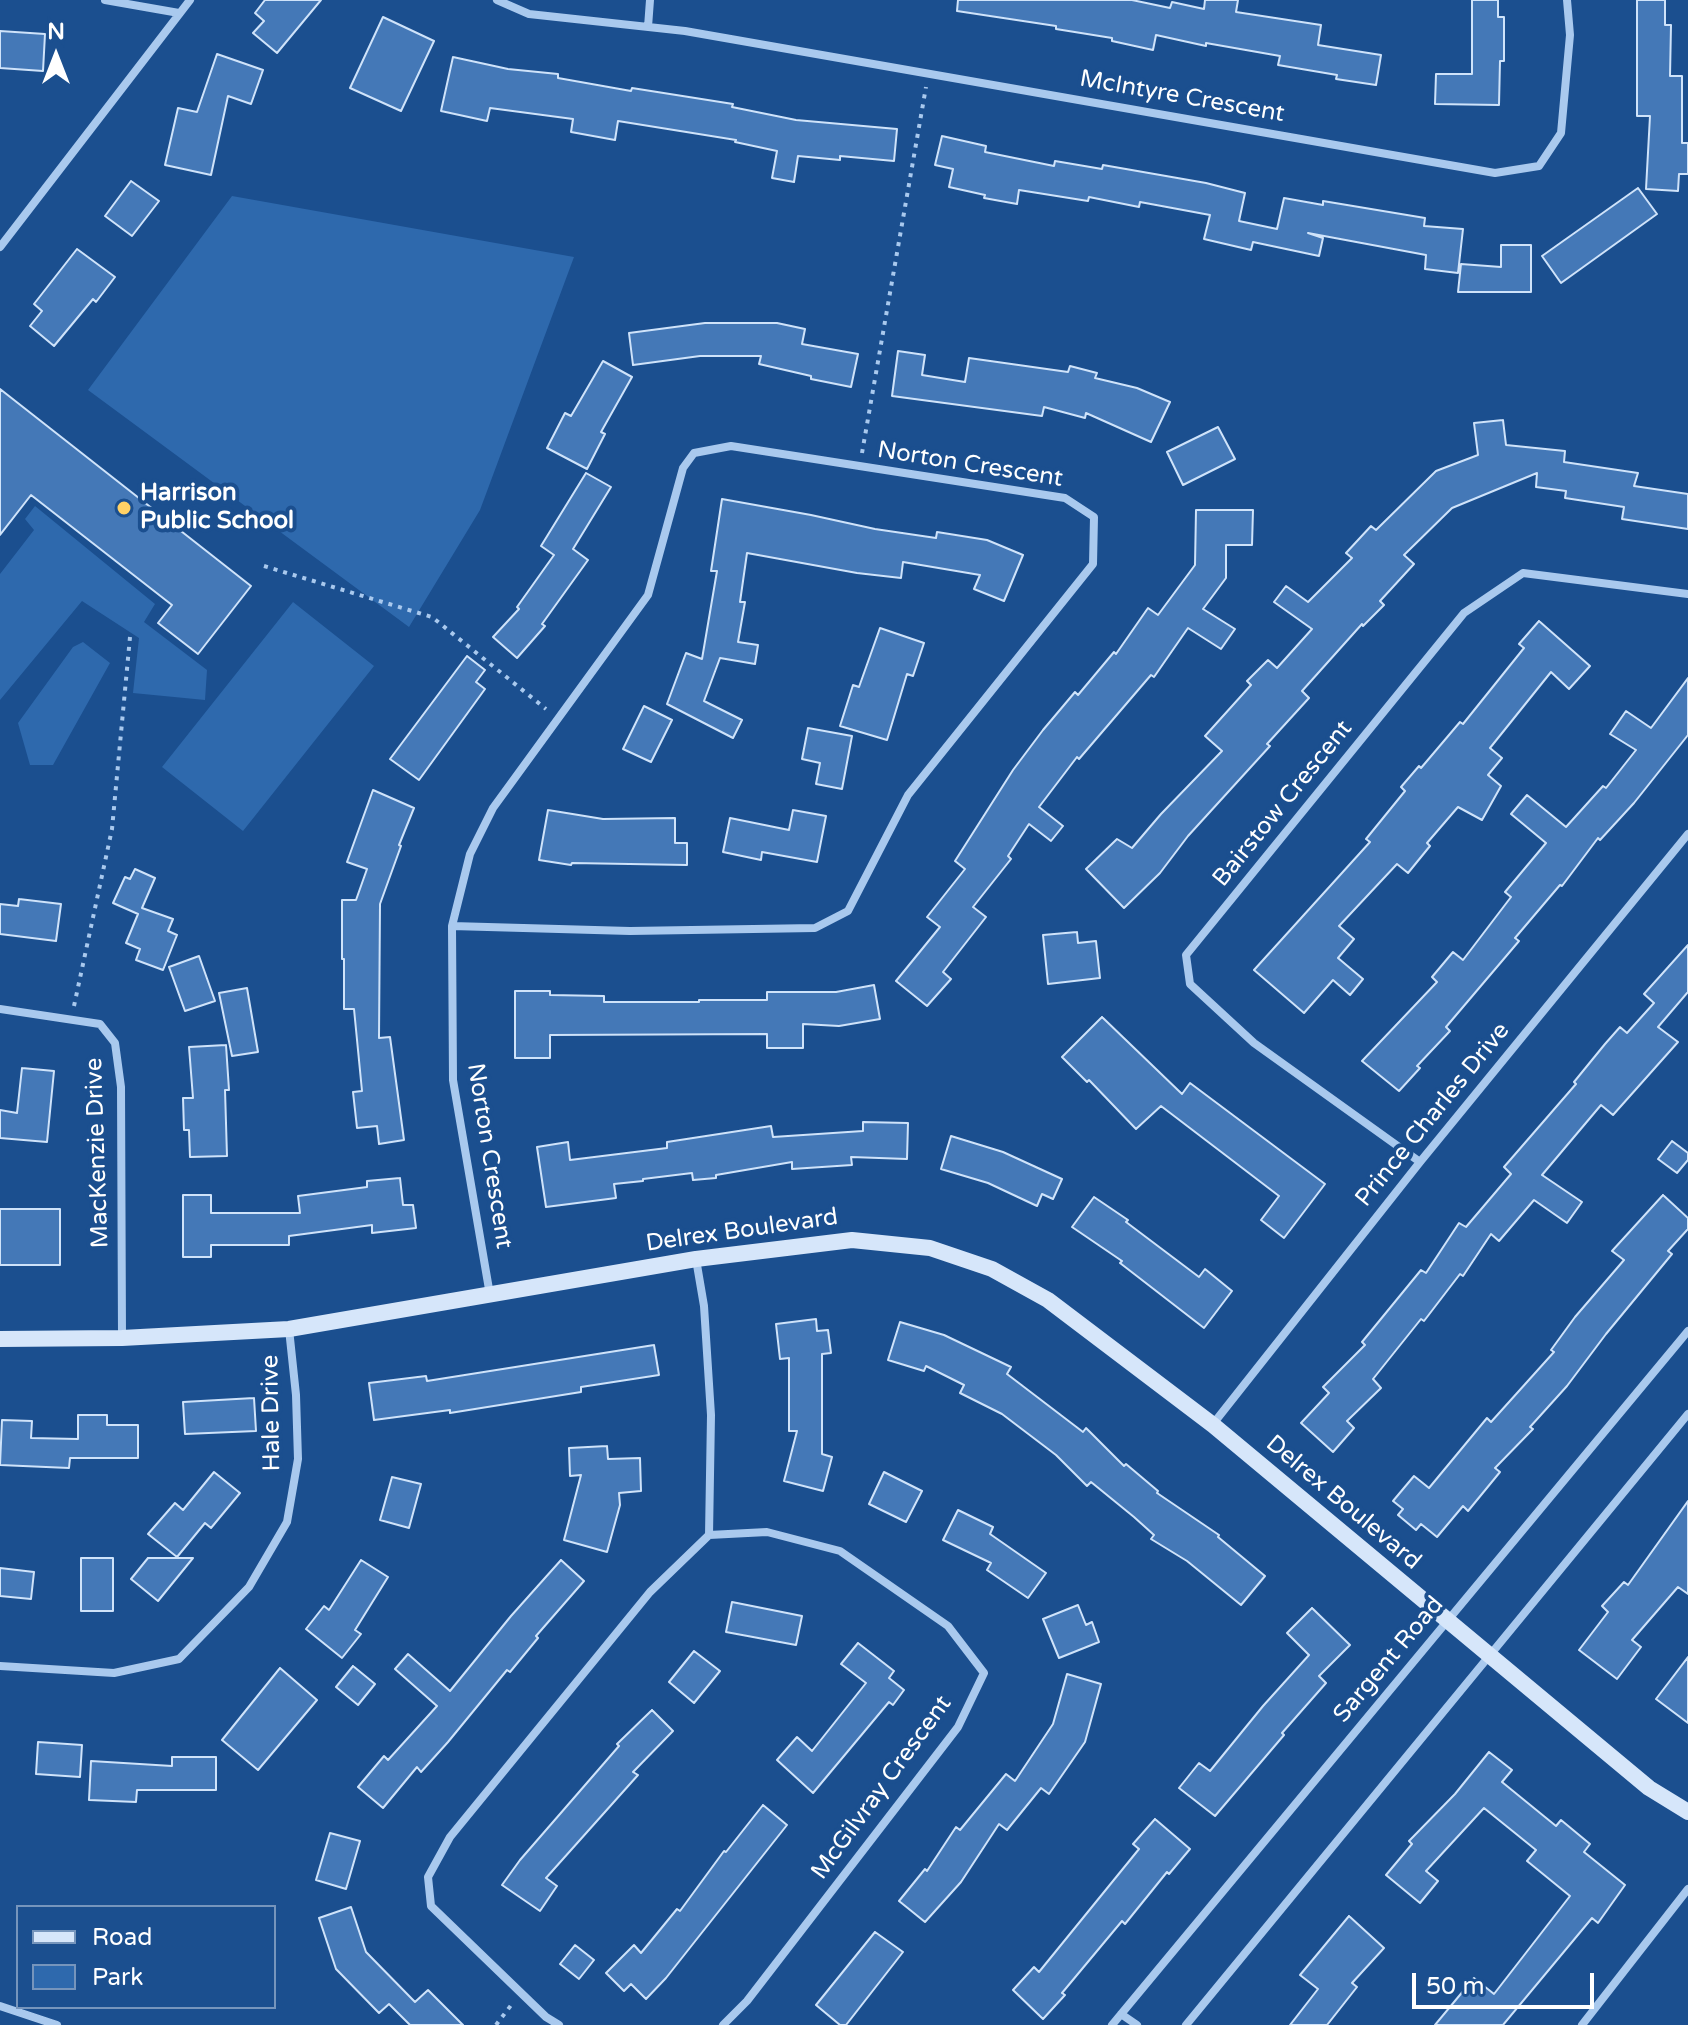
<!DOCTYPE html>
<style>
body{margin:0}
#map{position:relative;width:1688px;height:2025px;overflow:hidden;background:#1b4f8f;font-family:"Varela Round",sans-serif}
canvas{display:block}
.legend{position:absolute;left:16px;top:1905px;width:260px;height:104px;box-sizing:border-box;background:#1b4f8f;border:2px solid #7695bc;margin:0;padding:10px 14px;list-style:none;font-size:24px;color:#fff}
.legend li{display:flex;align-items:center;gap:16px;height:40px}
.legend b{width:40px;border:2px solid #7695bc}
.north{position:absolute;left:16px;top:16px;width:80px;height:80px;-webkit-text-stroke:6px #1b4f8f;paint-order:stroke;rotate:0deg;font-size:22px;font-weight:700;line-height:32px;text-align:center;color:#fff}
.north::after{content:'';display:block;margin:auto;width:28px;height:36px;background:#fff;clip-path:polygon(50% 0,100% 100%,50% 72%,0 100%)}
.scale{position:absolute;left:1412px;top:1973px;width:182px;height:36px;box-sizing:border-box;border:4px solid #fff;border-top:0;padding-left:10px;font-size:24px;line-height:28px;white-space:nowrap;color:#fff;-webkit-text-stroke:6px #1b4f8f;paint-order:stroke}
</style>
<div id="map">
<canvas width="1688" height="2025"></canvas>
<ul class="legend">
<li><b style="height:10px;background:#d6e6fa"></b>Road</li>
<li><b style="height:22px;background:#2e69ad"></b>Park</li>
</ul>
<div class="north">N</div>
<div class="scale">50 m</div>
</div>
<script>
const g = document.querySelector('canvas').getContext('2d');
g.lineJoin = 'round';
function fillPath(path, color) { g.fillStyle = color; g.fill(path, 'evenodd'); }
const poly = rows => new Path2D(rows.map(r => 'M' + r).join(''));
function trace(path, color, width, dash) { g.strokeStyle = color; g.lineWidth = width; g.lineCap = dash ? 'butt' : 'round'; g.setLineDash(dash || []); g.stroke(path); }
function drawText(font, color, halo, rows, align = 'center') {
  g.font = font + ' "Varela Round",sans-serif'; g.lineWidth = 8; g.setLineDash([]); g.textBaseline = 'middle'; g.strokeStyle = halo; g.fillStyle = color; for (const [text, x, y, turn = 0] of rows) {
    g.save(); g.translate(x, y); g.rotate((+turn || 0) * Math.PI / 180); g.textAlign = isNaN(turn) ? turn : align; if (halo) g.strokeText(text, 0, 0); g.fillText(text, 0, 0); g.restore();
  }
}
fillPath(poly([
 [232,196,574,257,480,510,409,627,88,390],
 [35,506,155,604,144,622,207,670,205,700,133,693,139,638,82,601,0,700,0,574,34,530,25,519],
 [293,602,374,666,243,831,162,767],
 [83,642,110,663,53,765,30,765,18,723,73,647]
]), '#2e69ad');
const building = poly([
 [265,0,321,0,277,53,253,33,264,21,255,13,265,0],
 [958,0,1132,0,1170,8,1172,2,1204,9,1205,0,1238,0,1236,12,1321,25,1318,45,1381,55,1376,85,1336,79,1337,75,1278,65,1280,56,1206,43,1206,46,1156,35,1153,50,1112,41,1112,38,1056,29,1056,26,957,11,958,0],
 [1472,0,1498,0,1498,17,1504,17,1504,61,1500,61,1499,105,1435,104,1436,74,1472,74,1472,0],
 [1637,0,1665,0,1665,25,1671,25,1670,76,1682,76,1682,143,1688,143,1688,174,1679,174,1678,191,1646,189,1650,116,1637,116,1637,0],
 [383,17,434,41,401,111,350,88,383,17],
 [0,31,45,34,43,71,0,68,0,31],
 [217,54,263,70,251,104,228,96,211,175,165,165,178,108,197,112,217,54],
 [453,57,508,69,558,74,558,78,631,91,632,88,733,104,732,107,796,120,897,129,894,161,840,156,840,160,798,156,794,182,772,178,777,151,735,142,736,140,618,121,615,140,571,132,573,119,490,108,487,121,441,111,453,57],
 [942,136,986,146,985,152,1054,166,1055,161,1102,169,1103,165,1206,183,1245,193,1239,221,1277,229,1284,198,1323,205,1323,201,1425,218,1424,226,1463,229,1458,273,1425,269,1426,255,1308,233,1323,238,1319,256,1253,242,1251,250,1204,239,1210,215,1140,202,1139,207,1089,197,1088,201,1019,190,1017,204,984,198,985,195,949,187,953,169,935,165,942,136],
 [131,181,159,201,132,236,105,216,131,181],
 [1638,188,1657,214,1561,283,1542,256,1638,188],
 [1501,245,1531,245,1531,292,1458,292,1461,264,1501,267,1501,245],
 [77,249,115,277,96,302,93,299,54,346,30,326,42,311,34,304,77,249],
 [705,323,777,323,805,329,802,344,858,354,851,387,811,379,811,376,759,364,761,356,700,356,633,365,629,333,705,323],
 [898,351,925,355,922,375,965,382,969,358,1068,372,1070,366,1097,373,1095,378,1137,388,1170,402,1151,442,1086,413,1085,418,1044,407,1042,416,892,396,898,351],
 [603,361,632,377,601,432,605,434,587,469,547,448,565,413,571,416,603,361],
 [0,389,251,586,198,654,158,623,172,605,31,495,0,535,0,389],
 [1503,420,1506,445,1565,451,1564,462,1638,473,1634,486,1688,494,1688,529,1622,519,1624,507,1565,498,1566,491,1536,487,1537,473,1452,508,1404,555,1414,564,1380,601,1384,605,1363,626,1362,624,1302,691,1309,698,1267,744,1270,746,1188,836,1160,873,1124,908,1086,869,1117,839,1132,848,1161,814,1222,751,1205,736,1251,685,1247,681,1268,660,1277,668,1312,629,1274,602,1286,586,1308,602,1352,558,1346,553,1371,526,1376,530,1436,471,1478,455,1474,423,1503,420],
 [1218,427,1235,459,1183,485,1167,452,1218,427],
 [586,473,611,487,573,549,588,560,542,624,545,626,517,658,493,637,519,609,517,607,554,555,541,546,586,473],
 [722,499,811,515,875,529,936,538,937,532,987,540,1023,555,1004,601,974,589,980,575,903,562,901,578,857,573,747,553,740,602,745,602,738,642,758,645,755,664,720,658,704,701,742,720,733,738,667,704,686,653,702,659,717,571,711,571,722,499],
 [1196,510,1253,510,1252,545,1226,545,1226,578,1203,609,1235,629,1221,649,1188,628,1154,677,1151,675,1079,759,1077,757,1039,807,1063,826,1051,841,1029,824,1008,856,1011,859,973,907,986,917,943,972,951,979,927,1006,896,981,940,927,927,917,965,869,955,861,1013,770,1043,730,1075,692,1078,695,1114,652,1116,654,1148,608,1158,615,1195,565,1196,510],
 [1539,621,1590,666,1569,689,1551,672,1490,748,1502,758,1488,775,1501,786,1482,820,1458,807,1427,843,1430,846,1408,873,1397,864,1339,926,1354,939,1338,958,1363,979,1350,995,1333,980,1304,1013,1254,970,1370,842,1366,839,1405,791,1401,787,1419,766,1421,768,1460,722,1463,724,1524,648,1519,644,1539,621],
 [880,628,924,643,913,676,907,674,887,740,840,726,853,685,859,687,880,628],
 [467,656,485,670,476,682,485,689,419,780,390,759,467,656],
 [1688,678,1688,735,1634,803,1600,840,1598,838,1562,886,1560,885,1515,938,1519,941,1446,1027,1450,1031,1417,1066,1420,1068,1399,1091,1362,1061,1437,982,1432,977,1453,952,1463,960,1511,897,1505,892,1546,843,1511,814,1527,795,1566,827,1603,786,1606,788,1636,750,1610,734,1626,711,1651,728,1688,678],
 [644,706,672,720,651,762,623,749,644,706],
 [808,728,852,736,842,789,816,784,820,763,802,759,808,728],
 [373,790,414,808,399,845,401,846,380,904,379,1038,390,1037,404,1140,379,1144,377,1126,357,1128,353,1092,362,1091,354,1009,344,1009,344,959,342,959,342,900,356,900,367,869,347,862,373,790],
 [548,810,603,819,675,818,675,843,687,843,687,865,572,863,571,865,539,860,548,810],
 [793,810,826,816,817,862,762,852,761,860,723,852,730,818,789,830,793,810],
 [135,869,155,878,142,908,173,919,168,931,177,935,163,970,136,960,140,949,126,943,138,914,113,903,125,877,130,879,135,869],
 [19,899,61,904,56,941,0,934,0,904,18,906,19,899],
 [1077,932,1078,943,1096,941,1100,978,1048,984,1043,935,1077,932],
 [1688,945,1688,992,1658,1027,1678,1042,1613,1115,1601,1105,1542,1175,1582,1202,1567,1223,1534,1200,1499,1241,1491,1234,1463,1276,1460,1274,1424,1321,1421,1319,1373,1379,1381,1388,1347,1421,1354,1428,1333,1452,1301,1423,1329,1393,1323,1387,1365,1345,1362,1342,1421,1270,1426,1273,1459,1223,1466,1227,1511,1174,1504,1167,1576,1084,1574,1082,1605,1044,1620,1027,1627,1033,1654,1003,1644,994,1688,945],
 [199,956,215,1001,185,1011,169,967,199,956],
 [874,985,880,1019,839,1026,803,1024,803,1048,767,1048,767,1034,550,1035,550,1058,515,1058,515,991,550,991,550,995,604,996,604,1002,699,1002,699,1000,767,1000,767,992,836,992,874,985],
 [247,988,258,1052,232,1056,219,993,247,988],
 [1102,1017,1182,1094,1190,1083,1325,1184,1284,1238,1261,1220,1279,1196,1161,1106,1136,1129,1089,1080,1087,1082,1062,1057,1102,1017],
 [226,1045,229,1090,225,1090,227,1156,190,1157,189,1130,184,1130,183,1098,193,1098,189,1047,226,1045],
 [22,1068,54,1071,47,1142,0,1138,0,1110,17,1113,22,1068],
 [863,1122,908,1123,907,1159,851,1157,852,1165,792,1169,792,1162,716,1175,716,1178,693,1180,692,1173,643,1179,643,1181,614,1184,616,1198,546,1207,537,1147,568,1142,570,1160,667,1148,667,1142,771,1126,773,1137,863,1131,863,1122],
 [951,1136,1003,1152,1062,1179,1053,1199,1042,1194,1037,1206,988,1183,941,1169,951,1136],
 [1672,1141,1688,1153,1688,1160,1677,1173,1658,1159,1672,1141],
 [400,1178,403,1205,413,1205,416,1228,372,1233,372,1225,289,1236,289,1245,211,1245,211,1257,183,1257,183,1195,211,1195,211,1213,300,1213,298,1196,367,1187,367,1181,400,1178],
 [1663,1195,1688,1218,1688,1229,1668,1251,1672,1254,1606,1334,1567,1386,1530,1427,1533,1429,1495,1468,1500,1472,1468,1511,1463,1506,1437,1537,1421,1524,1416,1530,1398,1515,1403,1509,1393,1501,1414,1476,1429,1488,1487,1418,1491,1422,1554,1352,1551,1350,1575,1317,1624,1260,1612,1251,1663,1195],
 [1094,1197,1128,1220,1126,1222,1199,1277,1205,1269,1232,1291,1204,1328,1120,1263,1122,1261,1072,1227,1094,1197],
 [0,1209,60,1209,60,1265,0,1265,0,1209],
 [816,1319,817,1331,828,1330,831,1353,822,1354,822,1454,832,1457,823,1491,784,1481,797,1431,789,1431,789,1358,780,1359,776,1324,816,1319],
 [900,1322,944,1335,1011,1367,1007,1374,1083,1432,1086,1428,1124,1466,1126,1464,1158,1491,1157,1493,1219,1535,1218,1537,1265,1576,1241,1605,1187,1561,1151,1539,1154,1535,1134,1517,1091,1482,1087,1486,1056,1455,1002,1414,960,1393,964,1385,926,1366,924,1371,888,1360,900,1322],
 [654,1345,659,1375,581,1387,581,1392,450,1413,450,1410,374,1420,369,1383,426,1376,427,1381,654,1345],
 [254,1398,256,1431,185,1434,183,1402,254,1398],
 [78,1415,107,1415,107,1425,138,1425,138,1458,70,1458,69,1468,0,1465,2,1420,32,1421,31,1438,78,1439,78,1415],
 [607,1446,608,1459,640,1458,641,1491,619,1493,620,1505,607,1552,564,1540,581,1475,570,1476,569,1448,607,1446],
 [214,1472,240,1493,211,1528,205,1523,177,1557,148,1534,175,1503,183,1510,214,1472],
 [884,1472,922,1491,906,1522,869,1504,884,1472],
 [392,1477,421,1484,409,1528,380,1520,392,1477],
 [1688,1501,1688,1594,1678,1587,1632,1640,1641,1647,1617,1679,1579,1650,1608,1612,1602,1606,1624,1582,1628,1585,1688,1501],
 [958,1510,993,1527,990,1534,1046,1573,1028,1598,987,1570,991,1563,943,1540,958,1510],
 [81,1558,113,1558,113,1611,81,1611,81,1558],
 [148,1558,193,1558,158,1601,131,1579,148,1558],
 [361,1560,388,1577,355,1630,361,1634,342,1658,306,1629,324,1606,329,1610,361,1560],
 [561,1560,584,1581,536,1636,538,1638,510,1672,507,1670,448,1742,421,1772,417,1767,383,1808,358,1787,384,1756,388,1760,437,1706,395,1669,408,1654,450,1691,511,1616,561,1560],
 [0,1568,34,1572,31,1599,0,1596,0,1568],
 [732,1602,802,1616,796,1645,726,1632,732,1602],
 [1078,1605,1086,1625,1092,1622,1099,1642,1059,1658,1043,1619,1078,1605],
 [1312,1608,1350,1645,1319,1676,1326,1683,1282,1733,1284,1735,1215,1816,1179,1788,1199,1763,1210,1771,1263,1706,1309,1655,1287,1633,1312,1608],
 [858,1643,894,1671,889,1678,904,1690,893,1705,889,1702,813,1793,777,1760,797,1737,812,1751,866,1683,841,1664,858,1643],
 [694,1651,720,1671,694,1703,669,1682,694,1651],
 [1688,1657,1688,1723,1656,1699,1688,1657],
 [353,1666,375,1684,358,1705,336,1687,353,1666],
 [280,1668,317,1700,258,1770,222,1740,280,1668],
 [1067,1674,1101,1684,1085,1742,1049,1794,1041,1788,1007,1830,999,1824,961,1882,925,1922,899,1901,925,1869,927,1871,956,1827,960,1830,1006,1774,1015,1781,1053,1724,1067,1674],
 [652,1710,673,1731,633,1772,638,1775,546,1878,557,1886,540,1911,502,1885,520,1860,619,1746,617,1744,652,1710],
 [38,1742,82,1745,80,1777,36,1774,38,1742],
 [1489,1752,1512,1770,1502,1782,1556,1826,1561,1820,1590,1844,1584,1852,1625,1885,1598,1923,1592,1918,1503,2025,1435,2025,1474,1978,1494,1994,1570,1896,1527,1861,1536,1850,1484,1808,1426,1871,1438,1881,1420,1903,1386,1875,1412,1844,1409,1841,1455,1794,1489,1752],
 [172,1757,216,1757,216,1790,137,1790,136,1802,89,1800,91,1761,172,1766,172,1757],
 [763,1805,787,1825,666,1978,646,1999,631,1984,624,1991,606,1973,634,1945,641,1953,677,1909,680,1911,724,1851,726,1852,763,1805],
 [1155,1819,1190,1849,1169,1874,1167,1872,1125,1924,1122,1921,1062,1993,1065,1995,1043,2019,1013,1990,1034,1967,1039,1972,1139,1849,1133,1844,1155,1819],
 [330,1833,360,1841,346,1889,316,1880,330,1833],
 [351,1907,366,1952,415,2002,428,1990,463,2025,410,2025,389,2004,379,2013,336,1969,319,1918,351,1907],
 [1349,1916,1384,1948,1352,1983,1357,1987,1327,2025,1290,2025,1318,1989,1300,1975,1349,1916],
 [875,1932,903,1952,846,2025,840,2025,816,2005,875,1932],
 [575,1945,594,1960,579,1979,560,1964,575,1945]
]);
fillPath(building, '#4478b7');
trace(building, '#cfe3fa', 2);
trace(poly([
 [862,453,926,87],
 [264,566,432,617,546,709],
 [74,1006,112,829,130,637],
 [496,2025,512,2004]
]), '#a9c9ee', 4, [4, 6]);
trace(poly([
 [105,0,179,13],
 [497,0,529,14,685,31,1495,173,1539,166,1561,133,1570,35,1567,0],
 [648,27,650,0],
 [0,247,190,0],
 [452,926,630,931,815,928,848,911,908,795,1093,564,1094,517,1065,498,731,446,694,453,683,468,648,595,493,808,470,854,452,926,453,1080,490,1295],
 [0,1009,100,1024,115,1043,121,1087,122,1337],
 [1420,1162,1254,1043,1190,984,1186,955,1464,613,1523,573,1688,594],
 [696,1259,704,1306,711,1415,709,1535],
 [1213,1424,1420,1162,1688,834],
 [0,1666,114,1673,179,1659,249,1587,287,1522,298,1459,296,1395,289,1329],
 [0,2006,57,2025],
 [1121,2014,1137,2025],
 [559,2025,546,2017,431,1906,428,1877,450,1837,650,1592,709,1535,767,1532,840,1551,948,1626,984,1673,958,1727,747,2001,723,2025],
 [1112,2025,1688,1331],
 [1186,2025,1688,1414],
 [1582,2025,1688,1889]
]), '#a9c9ee', 8);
trace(poly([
 [0,1339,122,1338,289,1329,696,1259,852,1240,930,1248,992,1269,1048,1300,1213,1425,1649,1788,1688,1812]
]), '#d6e6fa', 16);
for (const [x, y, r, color] of [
 [124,508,8,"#ffd166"]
]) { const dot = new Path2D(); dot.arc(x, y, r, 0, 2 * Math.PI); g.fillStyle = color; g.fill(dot); trace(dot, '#1b4f8f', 3); }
drawText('24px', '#fff', '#1b4f8f', [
 ["McIntyre Crescent",1182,97,10],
 ["Norton Crescent",970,465,9],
 ["Bairstow Crescent",1283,804,-51],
 ["Prince Charles Drive",1433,1115,-51],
 ["MacKenzie Drive",98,1153,-92],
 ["Norton Crescent",489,1156,81],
 ["Delrex Boulevard",742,1231,-8],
 ["Hale Drive",272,1413,-91],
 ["Delrex Boulevard",1343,1503,40],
 ["Sargent Road",1389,1660,-50],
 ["McGilvray Crescent",882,1788,-54]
]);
drawText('bold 24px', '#fff', '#1b4f8f', [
 ["Harrison",140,494],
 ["Public School",140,522]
], 'left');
</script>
